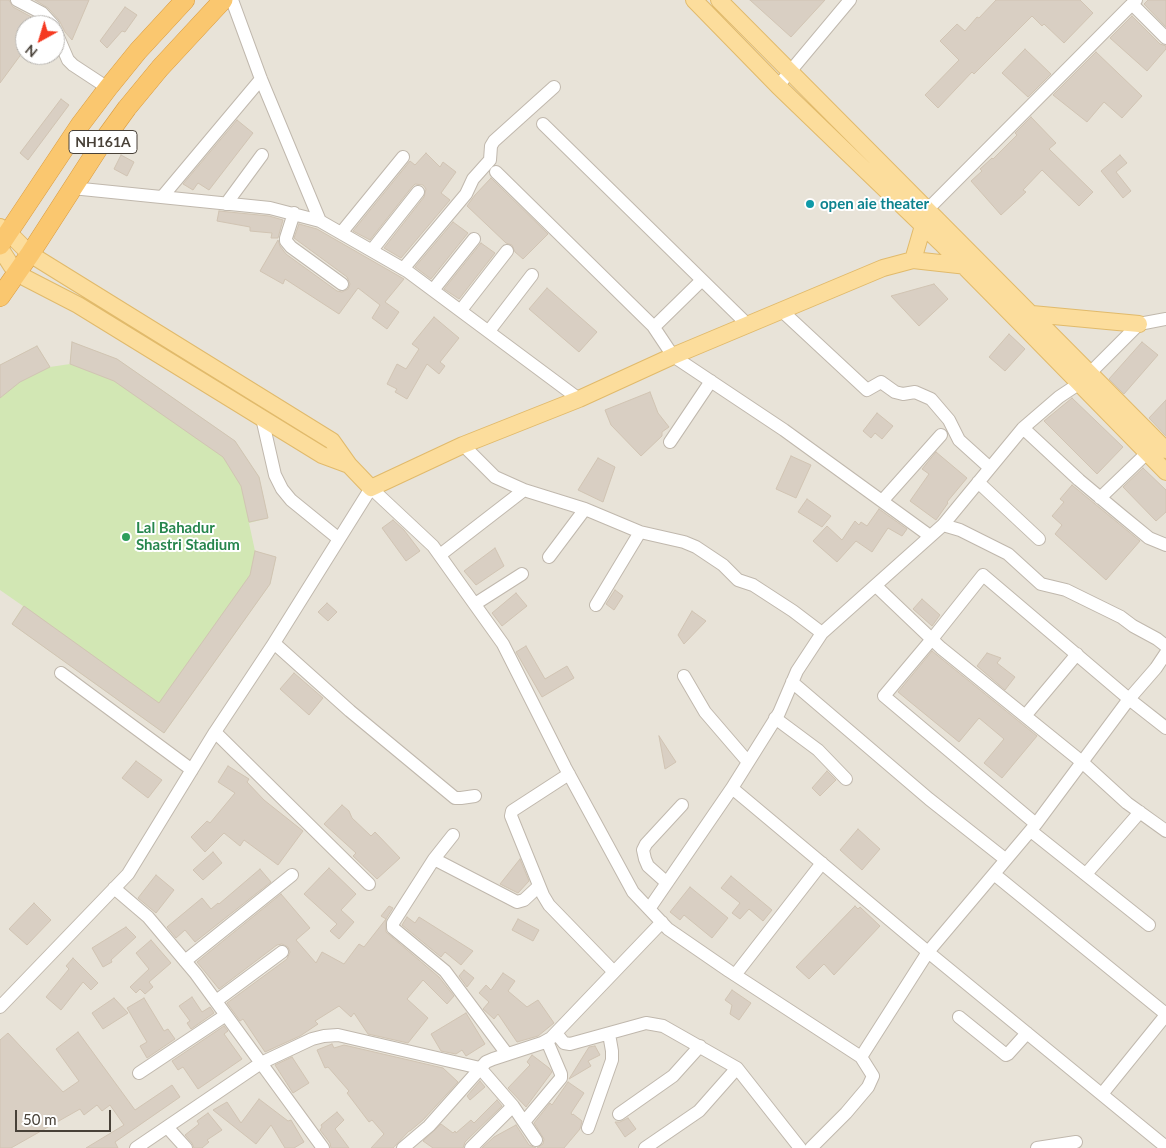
<!DOCTYPE html>
<style>
body{margin:0}
#map{position:relative;width:1166px;height:1148px;overflow:hidden;background:#f5f1ea;font-family:Lato,sans-serif}
canvas{display:block}
.north{position:absolute;left:15px;top:15px;width:50px;height:50px;box-sizing:border-box;background:#fff;border:1px solid #b6b3af;border-radius:50%;rotate:219deg;font-size:14px;font-weight:700;line-height:20px;text-align:center;color:#484138}
.north::after{content:'';display:block;margin:auto;width:18px;height:22px;background:#f53921;clip-path:polygon(50% 0,100% 100%,50% 72%,0 100%)}
.scale{position:absolute;left:15px;top:1110px;width:96px;height:22px;box-sizing:border-box;border:2px solid #484138;border-top:0;padding-left:6px;font-size:15px;line-height:18px;white-space:nowrap;color:#484138;-webkit-text-stroke:4px #fff;paint-order:stroke}
</style>
<div id="map">
<canvas width="1166" height="1148"></canvas>
<div class="north">N</div>
<div class="scale">50 m</div>
</div>
<script>
const g = document.querySelector('canvas').getContext('2d');
g.lineJoin = 'round';
function fillPath(path, color) { g.fillStyle = color; g.fill(path, 'evenodd'); }
const poly = rows => new Path2D(rows.map(r => 'M' + r).join(''));
function trace(path, color, width, dash) { g.strokeStyle = color; g.lineWidth = width; g.lineCap = dash ? 'butt' : 'round'; g.setLineDash(dash || []); g.stroke(path); }
function drawText(font, color, halo, rows, align = 'center') {
  g.font = font + ' Lato,sans-serif'; g.lineWidth = 4; g.setLineDash([]); g.textBaseline = 'middle'; g.strokeStyle = halo; g.fillStyle = color; for (const [text, x, y, turn = 0] of rows) {
    g.save(); g.translate(x, y); g.rotate((+turn || 0) * Math.PI / 180); g.textAlign = isNaN(turn) ? turn : align; if (halo) g.strokeText(text, 0, 0); g.fillText(text, 0, 0); g.restore();
  }
}
fillPath(poly([
 [0,0,1166,0,1166,1148,0,1148],
 [25,25,55,25,55,55,25,55]
]), '#e8e3d8');
fillPath(poly([
 [72,342,117,359,235,441,259,477,268,518,249,523,255,551,276,557,270,584,164,733,12,624,23,606,0,590,0,365,37,346,50,367,70,364]
]), '#d2e7b4');
const building = poly([
 [0,0,9,0,13,7,37,20,33,25,25,25,25,49,0,83,0,0],
 [35,0,89,0,72,40,65,32,59,20,48,8,35,0],
 [750,0,825,0,791,37,750,0],
 [996,0,1080,0,1093,13,1064,43,1044,24,1042,26,1032,16,974,74,972,72,938,108,925,95,959,60,940,41,957,24,965,31,977,17,979,18,996,0],
 [1148,0,1166,0,1166,27,1144,4,1148,0],
 [125,7,137,15,125,32,122,31,107,48,100,41,125,7],
 [1132,16,1160,44,1166,46,1166,49,1147,71,1110,38,1132,16],
 [1025,49,1051,74,1028,97,1002,73,1025,49],
 [1096,52,1142,96,1122,118,1104,102,1087,122,1053,95,1096,52],
 [61,99,69,105,28,160,20,153,61,99],
 [1031,117,1056,143,1049,149,1093,192,1079,206,1042,170,1023,190,1026,192,1001,215,971,181,982,171,980,169,992,158,993,159,1017,135,1015,133,1031,117],
 [237,120,253,133,209,190,198,183,193,190,183,184,237,120],
 [426,153,440,167,443,162,456,172,441,193,450,200,401,258,384,248,424,197,426,189,423,185,415,184,412,187,370,240,353,231,410,161,415,165,426,153],
 [121,155,134,162,127,176,114,169,121,155],
 [1120,155,1127,163,1116,172,1131,191,1123,198,1101,171,1120,155],
 [491,178,548,234,523,259,515,252,512,245,506,243,467,206,475,195,491,178],
 [219,211,269,216,283,220,278,238,271,238,272,233,250,231,250,227,217,221,219,211],
 [453,222,468,233,431,279,415,267,453,222],
 [299,224,317,229,404,279,385,302,399,312,387,329,372,318,380,305,358,288,339,314,285,279,283,284,260,271,278,240,280,246,286,254,337,291,342,292,348,289,350,284,347,277,294,238,299,224],
 [481,243,495,253,459,299,444,289,481,243],
 [934,284,948,299,919,326,891,296,934,284],
 [547,288,597,332,579,352,529,309,547,288],
 [434,317,459,338,440,362,445,366,439,374,427,364,407,399,395,392,397,389,387,384,397,364,406,369,419,349,412,344,434,317],
 [1009,334,1025,349,1005,371,989,357,1009,334],
 [72,342,117,359,235,441,259,477,268,518,249,522,241,486,223,457,114,381,70,364,72,342],
 [1142,342,1158,355,1124,394,1109,379,1142,342],
 [37,346,50,367,20,382,0,398,0,365,37,346],
 [650,392,658,413,669,427,662,432,662,436,641,456,611,425,605,410,650,392],
 [1072,398,1123,447,1097,474,1044,421,1072,398],
 [1166,400,1166,436,1149,418,1166,400],
 [877,413,893,426,882,439,875,433,871,438,863,431,877,413],
 [936,452,967,478,947,502,948,503,936,520,910,501,929,474,922,469,936,452],
 [791,456,811,465,796,498,776,489,791,456],
 [598,458,615,467,603,502,578,490,598,458],
 [1143,468,1166,490,1166,512,1156,521,1123,487,1143,468],
 [1072,485,1140,541,1106,580,1055,534,1062,525,1052,516,1064,502,1060,499,1072,485],
 [807,499,831,516,822,527,798,512,807,499],
 [879,509,907,529,902,536,888,528,872,552,856,541,837,562,813,541,827,526,842,540,855,521,859,525,861,522,867,526,879,509],
 [393,520,404,530,420,551,406,561,382,528,393,520],
 [495,548,504,566,476,585,464,571,495,548],
 [255,551,276,557,270,584,164,733,12,624,24,606,159,703,250,575,255,551],
 [615,590,623,596,614,610,606,604,615,590],
 [516,593,527,606,502,626,492,613,516,593],
 [922,599,940,615,932,626,913,609,922,599],
 [327,603,337,612,328,621,318,612,327,603],
 [692,611,706,621,684,644,678,635,692,611],
 [526,646,545,679,567,666,574,678,542,697,516,652,526,646],
 [932,651,1037,736,1002,778,984,763,1004,739,979,718,959,742,898,692,932,651],
 [987,653,1001,658,997,663,1015,677,1005,690,977,666,987,653],
 [294,673,323,698,309,715,280,689,294,673],
 [659,736,676,762,665,769,659,736],
 [136,761,162,780,148,798,122,778,136,761],
 [228,766,249,779,247,782,264,800,303,831,278,865,244,840,240,846,224,833,205,852,191,837,207,821,210,823,235,793,218,782,228,766],
 [827,771,836,780,820,796,812,788,827,771],
 [342,805,349,811,352,818,371,836,375,832,400,858,377,879,353,856,356,853,324,824,342,805],
 [858,829,880,849,862,870,840,850,858,829],
 [213,852,222,863,203,880,193,870,213,852],
 [520,859,529,881,518,893,500,884,520,859],
 [329,868,356,894,341,910,354,922,339,939,330,931,337,924,304,894,329,868],
 [260,869,271,882,195,942,185,930,176,938,167,927,202,898,211,909,218,903,219,904,260,869],
 [156,875,174,890,156,913,138,898,156,875],
 [731,876,772,910,763,921,749,909,740,919,732,913,740,903,721,888,731,876],
 [690,887,728,918,712,938,684,915,680,920,670,912,690,887],
 [281,894,310,928,296,940,316,963,322,952,344,964,359,944,364,947,386,919,381,916,389,906,393,908,386,919,386,932,439,977,454,996,447,1004,423,980,407,999,428,1018,408,1043,368,1034,354,1013,351,1017,339,1006,315,1021,318,1024,300,1036,265,1052,243,1019,240,1021,227,1003,287,959,290,952,288,947,282,944,277,945,219,989,197,962,281,894],
 [34,903,51,920,27,945,9,929,34,903],
 [855,906,858,909,860,907,880,926,834,975,824,964,809,979,796,967,855,906],
 [407,917,415,923,419,917,473,951,461,965,445,952,441,957,402,925,407,917],
 [518,919,539,930,533,941,512,930,518,919],
 [126,927,136,937,111,960,112,962,103,967,92,948,126,927],
 [151,940,171,963,149,982,153,987,145,994,140,989,136,993,130,987,149,969,136,953,151,940],
 [73,958,98,983,91,990,83,982,61,1010,46,997,69,969,66,966,73,958],
 [464,970,474,978,467,987,459,976,464,970],
 [503,973,515,981,508,991,527,1007,538,1000,554,1023,538,1036,517,1042,498,1014,494,1019,483,1009,489,1002,479,993,486,985,491,990,503,973],
 [732,990,751,1003,739,1020,730,1014,732,1005,725,1000,732,990],
 [192,997,202,1012,210,1007,214,1013,191,1029,187,1023,190,1021,179,1006,192,997],
 [114,998,128,1013,103,1029,92,1013,114,998],
 [144,998,164,1031,168,1029,175,1039,147,1058,140,1046,147,1042,127,1008,144,998],
 [466,1013,485,1044,466,1056,462,1050,456,1054,441,1051,431,1034,466,1013],
 [224,1026,228,1031,224,1034,242,1059,198,1089,183,1067,178,1070,172,1061,224,1026],
 [78,1032,135,1110,172,1085,180,1097,115,1142,118,1148,86,1148,124,1125,110,1105,102,1111,97,1105,84,1115,80,1109,11,1148,0,1148,0,1040,8,1033,63,1092,79,1081,56,1049,78,1032],
 [332,1044,334,1048,344,1045,443,1068,458,1082,423,1120,410,1131,409,1131,393,1148,371,1148,384,1134,372,1120,369,1122,347,1093,349,1091,328,1067,325,1068,317,1050,332,1044],
 [595,1046,600,1055,588,1061,591,1066,569,1079,589,1047,595,1046],
 [532,1055,549,1068,552,1072,526,1107,508,1088,530,1065,527,1062,532,1055],
 [292,1057,309,1083,293,1093,275,1065,292,1057],
 [480,1081,485,1087,470,1100,467,1096,480,1081],
 [568,1082,584,1093,571,1113,572,1115,573,1114,582,1121,580,1129,564,1148,537,1148,543,1144,544,1139,534,1123,550,1103,552,1105,568,1082],
 [259,1099,288,1121,291,1120,304,1142,294,1148,285,1148,271,1125,256,1144,213,1110,227,1102,241,1123,259,1099],
 [497,1100,502,1106,465,1142,463,1148,433,1148,423,1141,441,1124,453,1133,455,1131,456,1133,471,1120,474,1123,497,1100],
 [337,1112,344,1120,335,1129,349,1148,331,1148,330,1143,320,1130,322,1127,321,1125,337,1112],
 [208,1113,222,1130,207,1140,209,1142,202,1148,194,1148,192,1143,185,1135,199,1124,197,1121,208,1113],
 [628,1118,636,1129,625,1137,615,1122,620,1122,628,1118],
 [516,1125,529,1145,536,1148,482,1148,494,1137,516,1125]
]);
fillPath(building, '#d9cfc3');
trace(building, '#d1c4b3', 1);
const minor = poly([
 [17,0,42,13,53,25],
 [232,0,261,79,320,221],
 [1132,4,1166,38],
 [55,30,68,60,73,65,108,88],
 [778,86,850,0],
 [543,124,748,325],
 [496,172,653,326,655,326,702,280],
 [72,188,270,208,320,221,407,271,579,399],
 [162,197,261,79],
 [226,204,262,155],
 [928,209,1136,0],
 [294,213,286,238,286,241,291,247,342,284],
 [341,233,403,157],
 [372,250,418,192],
 [403,269,466,194,473,179,490,160,491,146,494,141,554,87],
 [433,290,474,239],
 [461,310,507,251],
 [782,311,867,390,881,382,895,392,903,394,915,392,931,399,949,420,959,440,990,468],
 [1166,319,1139,324,1080,383,1059,397,1023,428,943,525,822,633,797,671,779,713,732,788,928,952,1166,1147],
 [653,326,673,356,784,430,930,536],
 [489,331,532,275],
 [262,418,275,475,282,489,291,500,339,539],
 [1023,428,1079,480,1121,515,1149,538,1166,545],
 [670,442,711,381],
 [463,445,495,477,524,490,585,509,640,532,684,542,696,547,723,565,738,580,753,585,793,611,822,633],
 [978,482,1039,539],
 [1100,498,1147,453],
 [883,500,941,435],
 [943,525,960,530,1008,554,1041,584,1066,590,1121,617,1133,626,1157,639,1166,646],
 [440,555,524,490],
 [549,557,585,509],
 [876,586,941,648,1082,762,1127,803,1166,831],
 [475,604,522,574],
 [596,605,640,532],
 [274,643,350,711,455,798,461,798,475,796],
 [61,673,192,770],
 [684,676,705,712,748,762],
 [792,682,929,799,1005,859],
 [1025,716,1077,654],
 [775,718,818,750,846,779],
 [215,732,369,884],
 [569,774,512,811,511,816,543,895,549,905,614,972],
 [1036,824,884,696,932,639,983,575,1129,699,1166,728],
 [1031,831,1149,925],
 [453,835,434,859,393,923,393,928,445,971,507,1054],
 [434,859,517,902,524,900,539,886],
 [994,874,1166,1014],
 [1086,874,1140,812],
 [667,883,648,866,645,859,643,850,646,844,682,805],
 [114,888,148,917,196,974,323,1148],
 [649,909,732,788],
 [185,961,292,875],
 [735,975,822,863],
 [216,1001,282,952],
 [0,1007,128,874,215,732,274,643,371,488,433,546,503,644,565,767,633,892,668,929,729,971,861,1057,873,1076,868,1087,846,1113,811,1148],
 [959,1017,1006,1055,1008,1054,1027,1033],
 [556,1033,564,1043,570,1044,646,1023,663,1026,737,1068,800,1148],
 [861,1057,928,952,1036,824,1129,699,1156,668,1166,653],
 [139,1073,226,1015],
 [1102,1094,1166,1015],
 [619,1114,673,1076,700,1046],
 [524,1122,561,1078,561,1074,547,1041],
 [167,1127,186,1148],
 [588,1128,612,1060,612,1051,609,1034],
 [136,1148,261,1063,312,1039,324,1036,338,1035,480,1068,513,1106,536,1140],
 [403,1148,429,1126,486,1062,493,1059,542,1043,551,1038,662,922],
 [471,1148,513,1106],
 [645,1148,699,1111,737,1068],
 [1037,1148,1076,1142]
]);
const major = poly([
 [694,0,778,86,941,243,1022,325,1166,472],
 [719,0,1166,450],
 [0,227,8,232,30,254,332,441,349,465,371,488,463,445,579,399,673,356,883,268,913,260,985,268],
 [0,248,16,273,78,305,322,455,349,465],
 [913,260,925,219],
 [1032,314,1139,324]
]);
const highway = poly([
 [0,245,80,125,108,88,138,51,185,0],
 [0,297,30,254,103,141,127,108,160,68,223,0]
]);
trace(minor, '#c0b8ad', 14);
trace(major, '#e1ba6b', 18);
trace(highway, '#da9b3e', 20);
trace(minor, '#fff', 12);
trace(major, '#fcdd9c', 16);
trace(highway, '#fac76f', 19);
for (const [x, y, r, color] of [
 [810,204,5,"#0f9aa8"],
 [126,537,5,"#2e9e5b"]
]) { const dot = new Path2D(); dot.arc(x, y, r, 0, 2 * Math.PI); g.fillStyle = color; g.fill(dot); trace(dot, '#fff', 2); }
for (const [x, y, w] of [
 [103,142,68]
]) { const box = new Path2D(); box.roundRect(x - w / 2, y - 11.5, w, 23, 4); g.fillStyle = '#fff'; g.fill(box); trace(box, '#484138', 1); }
drawText('bold 14px', '#484138', null, [
 ["NH161A",103,142]
]);
drawText('bold 15px', '#0d838f', '#fff', [
 ["open aie theater",820,204]
], 'left');
drawText('bold 15px', '#27864d', '#fff', [
 ["Lal Bahadur",136,528],
 ["Shastri Stadium",136,545]
], 'left');
</script>
